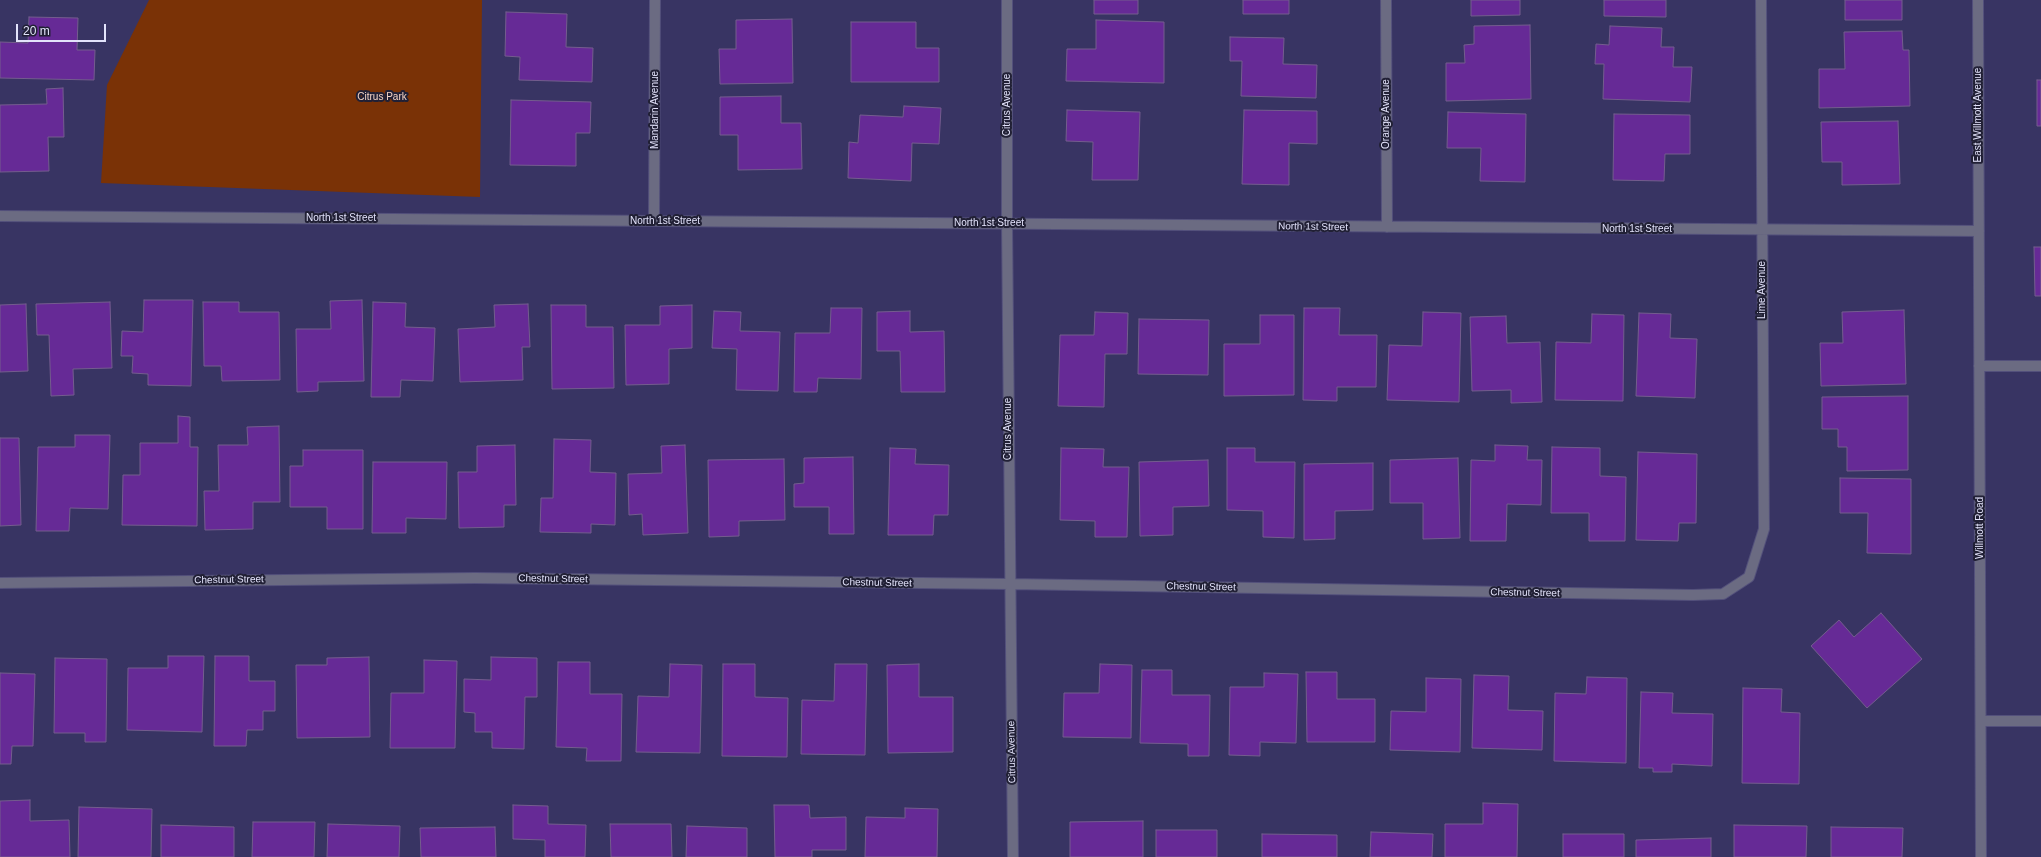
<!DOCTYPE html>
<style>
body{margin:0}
#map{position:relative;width:2041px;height:857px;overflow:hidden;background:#383463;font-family:Arial,sans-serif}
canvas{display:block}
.scale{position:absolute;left:16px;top:24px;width:90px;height:18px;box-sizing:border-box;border:2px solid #e3e3fb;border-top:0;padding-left:5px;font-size:12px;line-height:14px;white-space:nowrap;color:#e3e3fb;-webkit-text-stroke:3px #212035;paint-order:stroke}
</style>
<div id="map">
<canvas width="2041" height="857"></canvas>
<div class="scale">20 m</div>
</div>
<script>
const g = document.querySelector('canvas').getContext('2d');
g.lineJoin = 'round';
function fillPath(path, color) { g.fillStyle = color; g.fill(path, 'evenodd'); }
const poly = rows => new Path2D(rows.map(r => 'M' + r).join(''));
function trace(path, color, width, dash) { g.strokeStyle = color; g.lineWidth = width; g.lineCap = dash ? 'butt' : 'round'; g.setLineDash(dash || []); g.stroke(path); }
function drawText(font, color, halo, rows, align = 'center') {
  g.font = font + ' Arial,sans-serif'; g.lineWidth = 4; g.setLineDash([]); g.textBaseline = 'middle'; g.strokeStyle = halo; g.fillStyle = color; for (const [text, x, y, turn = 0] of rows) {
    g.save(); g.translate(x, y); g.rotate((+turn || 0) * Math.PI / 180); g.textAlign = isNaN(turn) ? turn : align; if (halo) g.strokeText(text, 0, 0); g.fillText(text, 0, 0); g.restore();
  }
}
fillPath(poly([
 [149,0,482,0,480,197,101,183,107,85]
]), '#7a3206');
const building = poly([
 [1094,0,1138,0,1138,14,1094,14,1094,0],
 [1243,0,1289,0,1289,14,1243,14,1243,0],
 [1471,0,1520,0,1520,15,1471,16,1471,0],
 [1604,0,1666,0,1666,17,1604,16,1604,0],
 [1845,0,1902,0,1902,20,1845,20,1845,0],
 [506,12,567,14,566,47,593,48,592,82,519,80,520,57,505,56,506,12],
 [29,17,78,18,77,50,95,50,94,80,0,78,0,42,28,43,29,17],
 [792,19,793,83,720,84,719,49,736,49,736,20,792,19],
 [1096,20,1164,22,1164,83,1066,81,1067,49,1096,49,1096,20],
 [851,22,916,22,916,48,939,48,939,82,851,82,851,22],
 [1530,25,1531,99,1446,101,1446,63,1465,63,1464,45,1474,44,1474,26,1530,25],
 [1610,26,1662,28,1661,47,1674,47,1673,67,1692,67,1690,102,1603,99,1604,64,1595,64,1596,44,1609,45,1610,26],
 [1902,31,1903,50,1909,50,1910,106,1819,108,1819,69,1845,69,1844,32,1902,31],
 [1230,37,1284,38,1283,64,1317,65,1316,98,1241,96,1242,61,1230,61,1230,37],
 [2037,80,2041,80,2041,126,2037,126,2037,80],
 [63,88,64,137,48,137,49,171,0,172,0,105,47,104,46,89,63,88],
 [781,96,781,123,801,123,802,169,738,170,738,135,720,135,720,97,781,96],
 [511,100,591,102,590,133,576,133,576,166,510,165,511,100],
 [904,106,941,108,939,144,912,143,911,181,848,178,849,142,858,143,860,115,903,117,904,106],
 [1067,110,1140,112,1138,180,1092,180,1093,142,1066,141,1067,110],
 [1244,110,1317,111,1317,144,1289,143,1289,185,1242,184,1244,110],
 [1448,112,1526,114,1525,182,1480,181,1481,148,1447,148,1448,112],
 [1614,114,1690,115,1690,154,1665,154,1664,181,1613,180,1614,114],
 [1898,121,1900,184,1842,185,1842,162,1822,162,1821,122,1898,121],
 [2034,247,2041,247,2041,296,2035,296,2034,247],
 [144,300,193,300,191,386,148,385,148,374,132,373,133,356,121,356,122,331,143,332,144,300],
 [362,300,364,381,318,382,318,391,297,392,296,329,331,329,330,301,362,300],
 [110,302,112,368,73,369,74,395,51,396,49,335,37,335,36,304,110,302],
 [203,302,239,302,239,312,279,312,280,380,222,381,221,366,204,366,203,302],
 [373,302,406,303,405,327,435,328,433,381,401,380,400,397,371,397,373,302],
 [26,304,28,371,0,372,0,305,26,304],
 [528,304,530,347,522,347,523,380,460,382,458,329,495,327,494,305,528,304],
 [551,305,586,305,586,327,613,327,614,388,552,389,551,305],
 [692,305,692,348,669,349,669,384,626,385,625,325,660,325,660,306,692,305],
 [831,308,862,308,861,379,818,378,817,392,794,392,795,333,830,333,831,308],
 [1304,308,1340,308,1339,335,1377,335,1376,387,1337,387,1337,401,1303,400,1304,308],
 [1904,310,1906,384,1821,386,1820,343,1843,343,1842,312,1904,310],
 [714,311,741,312,740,331,780,332,778,391,736,390,737,349,712,348,714,311],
 [910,311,910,332,944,331,945,392,901,392,900,351,877,351,877,312,910,311],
 [1095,312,1128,313,1127,354,1105,354,1104,407,1058,406,1060,335,1094,335,1095,312],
 [1423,312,1461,313,1459,402,1387,400,1389,345,1422,346,1423,312],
 [1639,313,1671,314,1670,338,1697,339,1695,398,1636,396,1639,313],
 [1592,314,1624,315,1623,401,1555,400,1556,342,1591,343,1592,314],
 [1260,315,1294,315,1294,395,1224,396,1224,344,1260,344,1260,315],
 [1506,316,1507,343,1540,342,1542,402,1511,403,1511,390,1472,391,1470,317,1506,316],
 [1139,319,1209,320,1208,375,1138,374,1139,319],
 [1908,396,1908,470,1847,471,1847,447,1838,447,1838,429,1822,429,1822,397,1908,396],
 [178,416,190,417,190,447,198,447,197,526,122,525,123,475,140,475,140,443,178,443,178,416],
 [279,426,280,502,253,502,253,529,205,530,204,491,219,491,218,445,248,445,247,427,279,426],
 [75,435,110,435,108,509,70,508,69,531,36,531,38,447,75,447,75,435],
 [0,438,19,438,21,525,0,526,0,438],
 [554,439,591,440,590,472,616,473,615,525,591,524,591,533,540,532,541,498,553,498,554,439],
 [515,445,516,505,504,505,504,527,459,528,458,472,477,472,477,446,515,445],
 [685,445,688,533,643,535,642,514,629,515,628,474,662,473,661,446,685,445],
 [1495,445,1528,446,1527,460,1542,460,1541,505,1507,504,1506,541,1470,541,1471,460,1495,461,1495,445],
 [1552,447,1600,448,1600,476,1626,477,1625,541,1589,541,1589,513,1551,513,1552,447],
 [890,448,916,449,915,464,949,465,948,515,934,515,933,535,888,535,890,448],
 [1061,448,1104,449,1103,467,1129,467,1127,537,1095,537,1095,521,1060,520,1061,448],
 [1227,448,1255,448,1255,462,1295,462,1294,538,1263,537,1263,511,1227,510,1227,448],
 [303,450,363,450,363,529,327,529,327,507,290,507,290,466,303,466,303,450],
 [1638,452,1697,454,1696,523,1679,523,1678,541,1636,540,1638,452],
 [853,457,854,534,829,534,829,507,794,507,794,484,804,483,804,458,853,457],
 [1458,458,1460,538,1423,539,1423,503,1390,503,1390,460,1458,458],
 [784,459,785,520,739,521,739,536,709,537,708,460,784,459],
 [1208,460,1209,506,1173,507,1173,535,1140,536,1139,462,1208,460],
 [373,462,447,462,446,519,406,518,406,533,372,533,373,462],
 [1373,463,1373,510,1335,511,1335,539,1304,540,1304,464,1373,463],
 [1840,478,1911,479,1911,554,1867,553,1868,513,1840,513,1840,478],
 [1881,613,1922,659,1867,708,1811,646,1839,620,1854,637,1881,613],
 [168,656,204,656,202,732,127,730,128,668,168,668,168,656],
 [215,656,249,656,249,681,275,681,275,711,263,711,263,730,247,730,246,746,214,746,215,656],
 [369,657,370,737,297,738,296,665,327,665,327,658,369,657],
 [491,657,537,658,537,697,525,697,524,749,492,748,492,732,475,732,475,713,464,712,464,679,491,680,491,657],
 [55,658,107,659,106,742,85,742,85,733,54,733,55,658],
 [424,660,457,661,455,748,390,748,391,693,424,693,424,660],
 [558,662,590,662,590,694,622,694,621,761,586,761,587,748,556,747,558,662],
 [670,664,702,665,700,753,636,752,638,696,669,697,670,664],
 [723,664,755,664,755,697,788,698,787,757,722,756,723,664],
 [835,664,867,664,865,755,801,754,802,700,834,701,835,664],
 [919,664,919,697,953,697,953,752,888,753,887,665,919,664],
 [1100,664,1132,665,1131,738,1063,737,1064,693,1099,693,1100,664],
 [1142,670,1172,670,1172,695,1210,695,1209,756,1188,756,1188,744,1140,743,1142,670],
 [1306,672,1337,672,1337,699,1375,699,1375,742,1307,742,1306,672],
 [0,673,35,674,33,746,12,746,11,764,0,764,0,673],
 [1264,673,1298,674,1296,743,1260,742,1260,756,1229,755,1230,687,1264,687,1264,673],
 [1474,675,1509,676,1508,710,1543,711,1542,750,1472,748,1474,675],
 [1587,677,1627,678,1626,763,1554,761,1555,693,1586,694,1587,677],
 [1426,678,1461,679,1460,752,1390,750,1391,711,1426,712,1426,678],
 [1743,688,1782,689,1781,712,1800,713,1799,784,1742,783,1743,688],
 [1641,692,1673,693,1672,713,1713,714,1712,766,1672,764,1672,772,1653,772,1653,768,1639,768,1641,692],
 [30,800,30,821,69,820,70,857,0,857,0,801,30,800],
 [1483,803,1518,804,1517,857,1445,857,1445,824,1483,824,1483,803],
 [513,805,548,806,548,824,586,825,585,857,545,857,545,840,513,839,513,805],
 [774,805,809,805,810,818,846,817,846,850,812,850,812,857,775,857,774,805],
 [79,807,152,809,151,857,78,857,79,807],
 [905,808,938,809,937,857,865,857,866,817,905,818,905,808],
 [1143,821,1143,857,1070,857,1070,822,1143,821],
 [253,822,315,822,314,857,252,857,253,822],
 [328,824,400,826,399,857,327,857,328,824],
 [610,824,671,824,672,857,611,857,610,824],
 [161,825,234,827,234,857,161,857,161,825],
 [1734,825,1807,826,1806,857,1734,857,1734,825],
 [687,826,747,828,747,857,686,857,687,826],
 [495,827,496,857,421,857,420,828,495,827],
 [1831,827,1903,828,1902,857,1831,857,1831,827],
 [1156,830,1217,830,1217,857,1156,857,1156,830],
 [1371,832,1433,834,1432,857,1370,857,1371,832],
 [1262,834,1337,835,1337,857,1262,857,1262,834],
 [1563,834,1624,834,1624,857,1563,857,1563,834],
 [1711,838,1711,857,1636,857,1636,840,1711,838]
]);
fillPath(building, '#662a96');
trace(building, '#745d8e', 1);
const minor = poly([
 [1007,0,1007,223,1013,857],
 [1386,0,1387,227],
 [1978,0,1981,857],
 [0,216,1979,231],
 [654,220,655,0],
 [1979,366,2041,366],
 [0,583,475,578,1010,584,1693,595,1723,594,1749,577,1764,529,1761,0],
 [1981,721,2041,721]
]);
trace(minor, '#53507b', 12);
trace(minor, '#6b6b82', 10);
drawText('10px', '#f3d4c6', '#212035', [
 ["Citrus Park",382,97]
]);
drawText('10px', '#e3e3fb', '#212035', [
 ["Citrus Avenue",1007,105,-90],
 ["Mandarin Avenue",655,110,-90],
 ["Orange Avenue",1386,114,-90],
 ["East Willmott Avenue",1978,115,-90],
 ["North 1st Street",341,218],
 ["North 1st Street",665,221],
 ["North 1st Street",989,223],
 ["North 1st Street",1313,227,1],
 ["North 1st Street",1637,229],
 ["Lime Avenue",1762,290,-90],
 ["Citrus Avenue",1008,429,-90],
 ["Willmott Road",1980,528,-90],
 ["Chestnut Street",553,579,1],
 ["Chestnut Street",229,580,-1],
 ["Chestnut Street",877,583,1],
 ["Chestnut Street",1201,587,1],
 ["Chestnut Street",1525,593,1],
 ["Citrus Avenue",1012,752,-91]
]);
</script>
